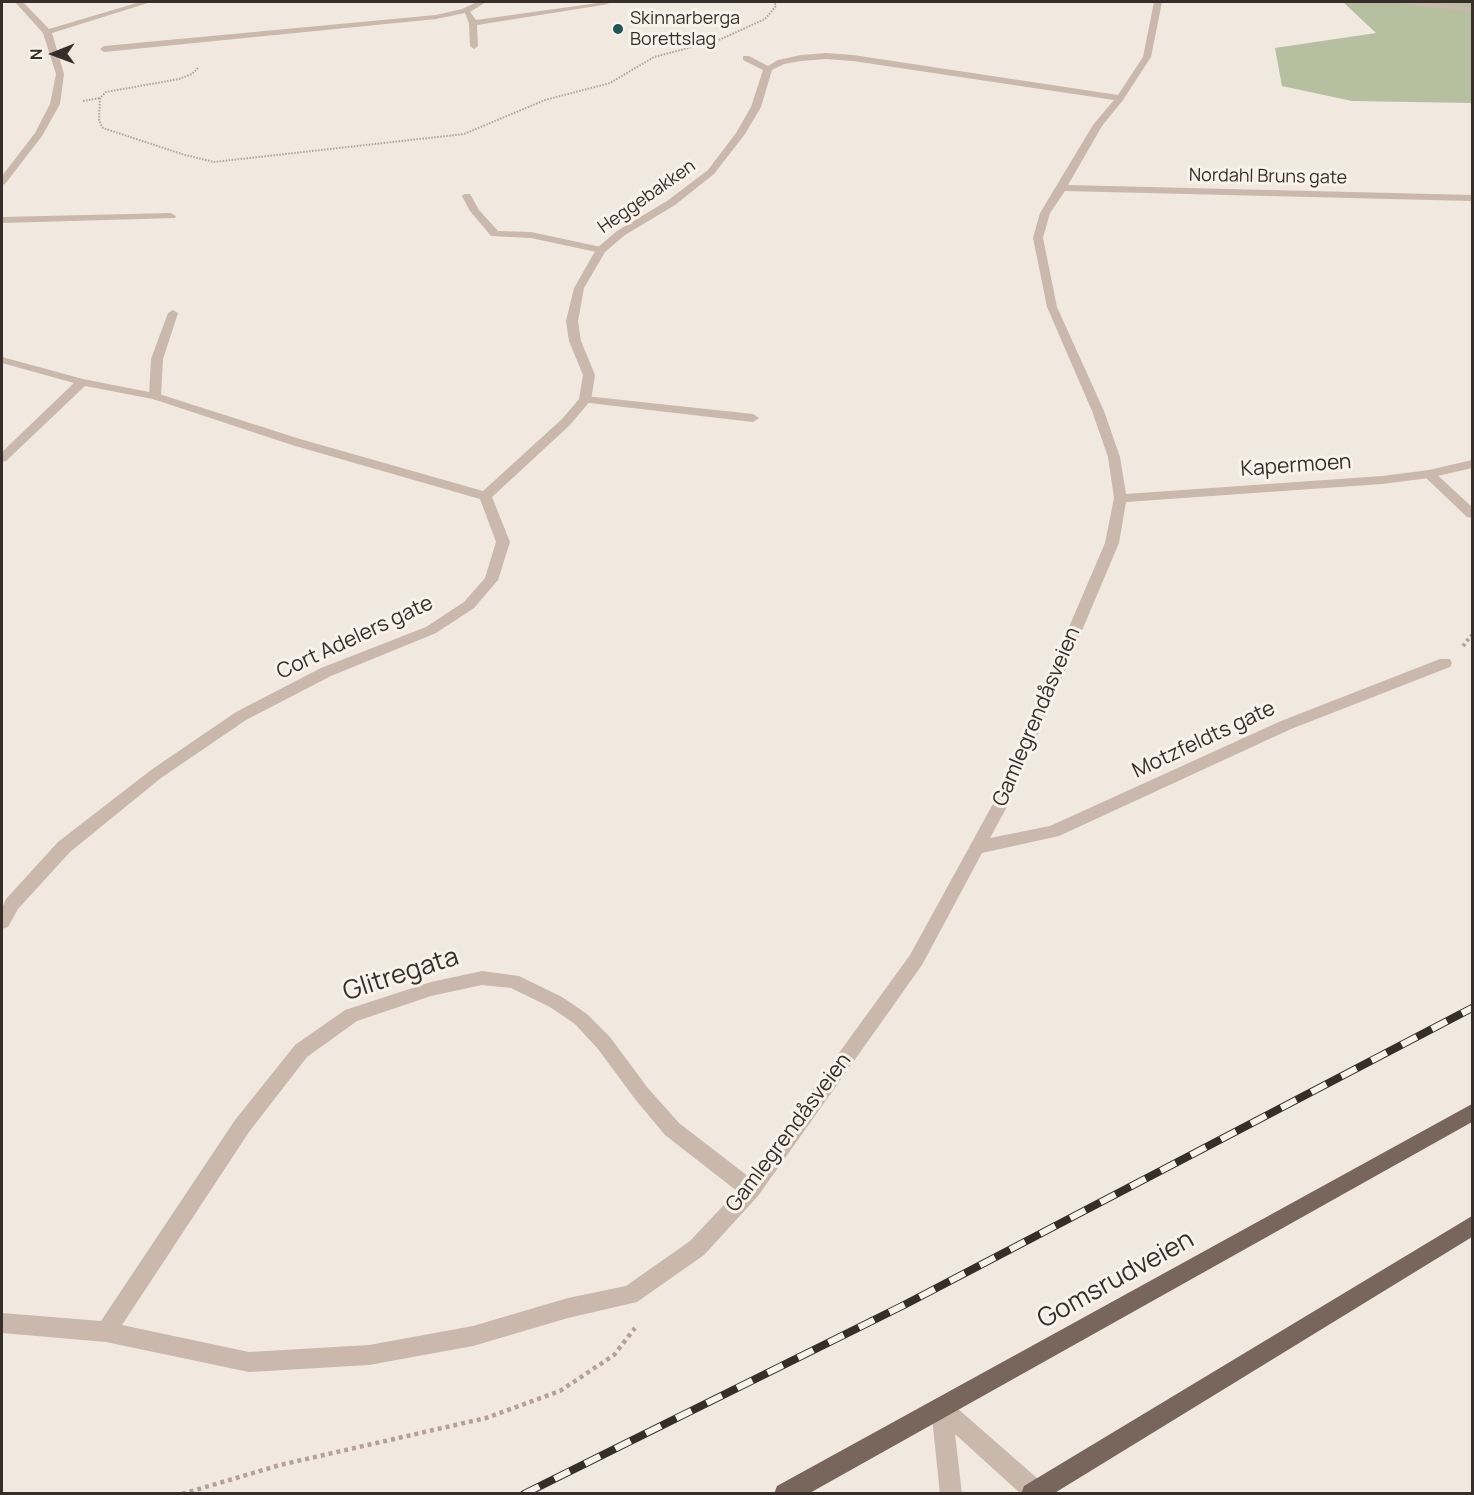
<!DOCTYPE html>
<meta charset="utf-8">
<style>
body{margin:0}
#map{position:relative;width:1474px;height:1495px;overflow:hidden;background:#f1e8df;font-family:Manrope,sans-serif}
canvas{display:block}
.frame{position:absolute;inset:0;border:3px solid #372e2a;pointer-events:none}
.north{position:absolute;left:24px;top:24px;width:60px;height:60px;-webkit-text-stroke:4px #f9f2eb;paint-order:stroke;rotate:269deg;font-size:16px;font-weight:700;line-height:24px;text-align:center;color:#372e2a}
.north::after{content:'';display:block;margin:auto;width:21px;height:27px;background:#372e2a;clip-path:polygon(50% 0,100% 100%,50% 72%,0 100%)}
</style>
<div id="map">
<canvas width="1474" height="1495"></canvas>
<div class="frame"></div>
<div class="north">N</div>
</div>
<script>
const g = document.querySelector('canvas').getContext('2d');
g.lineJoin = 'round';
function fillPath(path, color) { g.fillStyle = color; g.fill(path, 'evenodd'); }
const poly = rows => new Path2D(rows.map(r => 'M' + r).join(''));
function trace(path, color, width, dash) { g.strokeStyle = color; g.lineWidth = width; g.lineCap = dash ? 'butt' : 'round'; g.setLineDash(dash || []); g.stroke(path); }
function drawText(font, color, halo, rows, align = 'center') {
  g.font = font + ' Manrope,sans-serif'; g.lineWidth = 6; g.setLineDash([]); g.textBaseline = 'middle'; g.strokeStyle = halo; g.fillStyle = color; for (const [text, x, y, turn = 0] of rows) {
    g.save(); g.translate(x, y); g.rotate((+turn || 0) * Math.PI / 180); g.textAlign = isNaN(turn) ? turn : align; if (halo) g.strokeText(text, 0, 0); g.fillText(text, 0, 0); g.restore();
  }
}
fillPath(poly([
 [1343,2,1472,2,1472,103,1352,101,1282,86,1275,48,1376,33]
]), '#b6bfa0');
trace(poly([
 [198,68,192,74,179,79,106,92,100,98,99,121,103,128,185,155,214,162,464,134,545,100,610,83,654,57,719,40,765,19,776,6,774,2],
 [83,101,100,98]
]), '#b4a296', 2, [1.5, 1.5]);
trace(poly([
 [1463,646,1472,635]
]), '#b4a296', 4, [3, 3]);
trace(poly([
 [182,1494,280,1465,486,1418,560,1391,614,1355,635,1328]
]), '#b4a296', 4.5, [4, 4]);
fillPath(poly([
 [477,2,486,2,470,12,476,20,605,2,609,4,477,25,478,46,474,49,470,46,469,23,465,13,436,19,104,52,100,49,104,46,436,15,462,9,477,2],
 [1401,2,1421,2,1472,8,1472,12,1405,4,1401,2],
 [464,194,470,194,479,210,498,231,531,232,601,247,606,250,601,253,531,238,491,236,470,211,462,196,464,194],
 [171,213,176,216,175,218,2,223,2,217,171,213],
 [173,310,178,313,163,359,161,396,155,400,149,396,151,359,168,313,173,310],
 [585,396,753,414,759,418,753,422,581,402,579,400,585,396],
 [1429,470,1433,471,1472,507,1472,518,1467,517,1425,477,1423,474,1429,470]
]), '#c9b8ab');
fillPath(poly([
 [15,2,23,2,49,29,140,2,151,2,52,33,64,74,60,104,42,136,5,184,2,185,2,176,35,133,50,104,56,74,43,33,15,2],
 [1154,2,1162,2,1151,57,1123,100,1102,126,1068,185,1472,195,1472,201,1065,191,1050,213,1043,238,1057,307,1104,411,1120,457,1126,494,1382,476,1429,470,1472,460,1472,468,1429,478,1382,484,1126,502,1119,543,1009,803,990,838,1050,826,1281,721,1440,659,1450,659,1452,663,1450,667,1291,729,1059,836,982,853,922,965,758,1196,704,1255,637,1302,568,1318,473,1346,369,1365,249,1372,106,1342,2,1333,2,1313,101,1321,235,1120,295,1045,345,1010,431,982,482,971,519,976,562,997,587,1014,610,1037,647,1087,679,1123,749,1177,910,955,994,802,1105,543,1114,498,1108,457,1092,411,1047,307,1033,238,1040,213,1093,125,1114,100,853,61,826,59,801,61,784,64,772,70,761,107,745,134,714,174,675,205,625,235,605,252,584,288,578,321,581,341,595,375,591,400,570,425,492,497,510,542,498,580,474,608,436,633,331,676,246,720,161,778,70,852,18,909,8,927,2,929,2,908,6,899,58,842,151,770,236,712,321,668,426,627,464,602,485,578,496,542,480,499,292,445,153,399,85,386,6,461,2,462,2,452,74,383,2,363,2,357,83,379,159,394,300,439,483,491,562,419,579,399,583,375,569,341,566,321,574,288,597,248,617,231,667,201,708,170,736,133,751,107,763,70,743,60,743,56,749,56,768,66,778,60,801,55,826,53,853,55,1118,95,1143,57,1154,2],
 [482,985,511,988,550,1007,575,1024,598,1049,635,1099,665,1135,737,1191,690,1241,626,1286,568,1298,473,1326,369,1345,249,1352,122,1325,249,1132,307,1057,357,1021,431,996,482,985],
 [942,1397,949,1401,1046,1486,1049,1494,1021,1494,955,1434,962,1494,940,1494,931,1408,935,1401,942,1397]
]), '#c9b8ab');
fillPath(poly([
 [1472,1104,1472,1122,808,1494,774,1494,777,1486,1472,1104],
 [1472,1216,1472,1237,1053,1494,1021,1494,1024,1486,1472,1216]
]), '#78655c');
const rail = poly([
 [524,1494,904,1305,1472,1008]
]);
trace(rail, '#372e2a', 8);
trace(rail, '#f9f2eb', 6, [17]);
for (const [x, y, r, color] of [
 [618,29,6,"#225456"]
]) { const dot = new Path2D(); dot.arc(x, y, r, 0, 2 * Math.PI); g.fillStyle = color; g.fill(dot); trace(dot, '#f9f2eb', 2); }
drawText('18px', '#372e2a', '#f9f2eb', [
 ["Skinnarberga",630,19],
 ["Borettslag",630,40]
], 'left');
drawText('18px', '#372e2a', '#f9f2eb', [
 ["Nordahl Bruns gate",1268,177,1],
 ["Heggebakken",647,197,-35]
]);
drawText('21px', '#372e2a', '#f9f2eb', [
 ["Kapermoen",1296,466,-4],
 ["Cort Adelers gate",355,638,-25],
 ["Gamlegrendåsveien",1037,717,-67],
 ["Motzfeldts gate",1204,740,-25],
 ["Gamlegrendåsveien",789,1133,-53]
]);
drawText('26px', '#372e2a', '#f9f2eb', [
 ["Glitregata",401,975,-18],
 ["Gomsrudveien",1116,1280,-29]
]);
</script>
